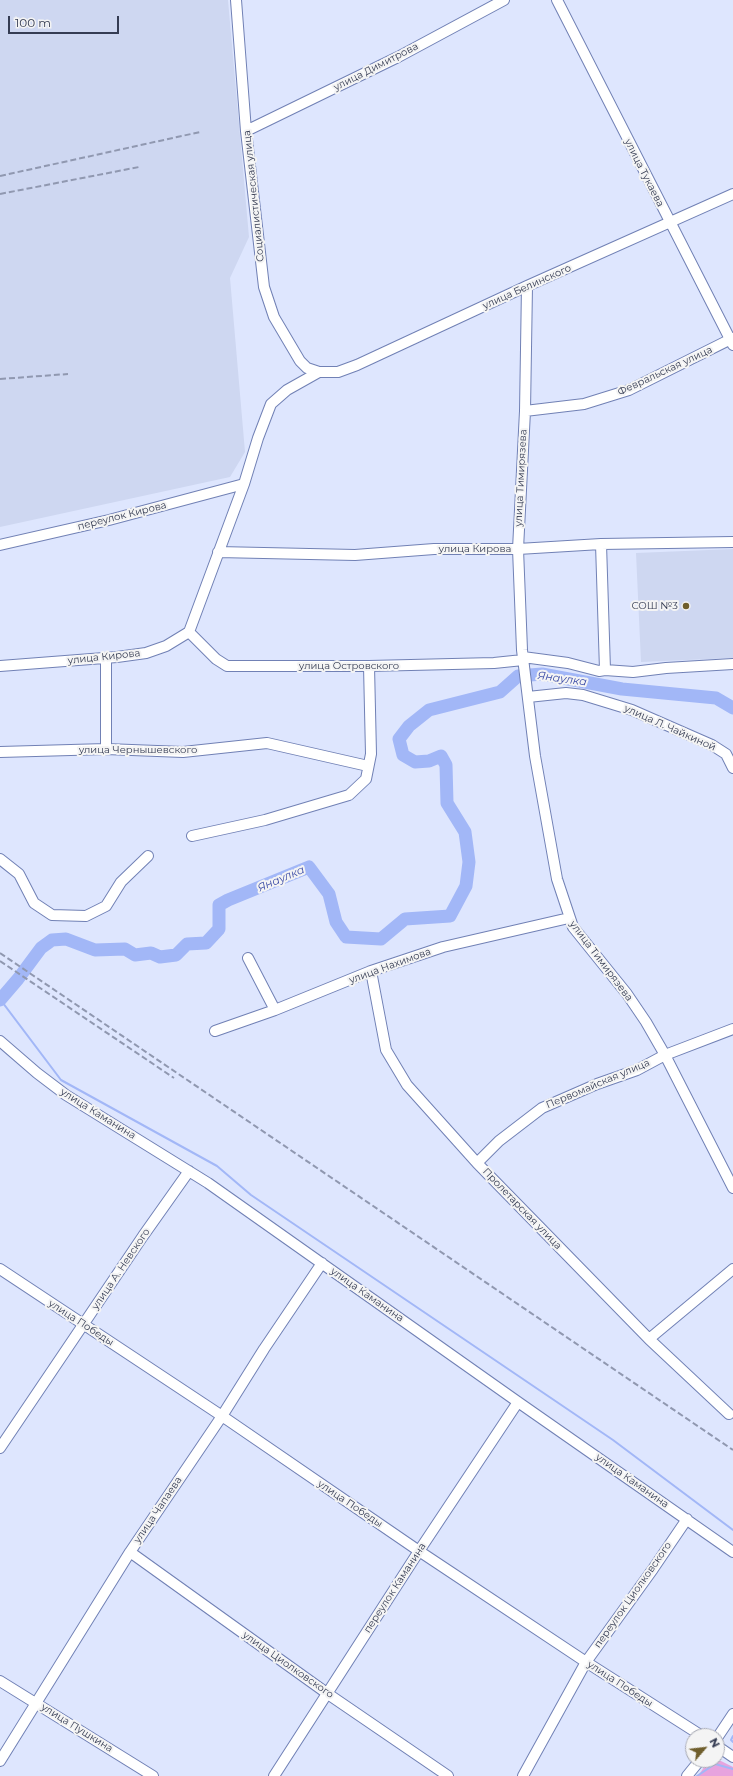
<!DOCTYPE html>
<meta charset="utf-8">
<style>
body{margin:0}
#map{position:relative;width:733px;height:1776px;overflow:hidden;background:#dee6fe;font-family:Montserrat,sans-serif}
canvas{display:block}
.north{position:absolute;left:685px;top:1728px;width:40px;height:40px;box-sizing:border-box;background:#f4f4f4;border:1px solid #a8aab4;border-radius:50%;rotate:62deg;font-size:11px;font-weight:700;line-height:16px;text-align:center;color:#353c53}
.north::after{content:'';display:block;margin:auto;width:14px;height:18px;background:#6f5e2c;clip-path:polygon(50% 0,100% 100%,50% 72%,0 100%)}
.scale{position:absolute;left:8px;top:16px;width:111px;height:18px;box-sizing:border-box;border:2px solid #353c53;border-top:0;padding-left:5px;font-size:12px;line-height:14px;white-space:nowrap;color:#353c53;-webkit-text-stroke:3px #f4f4f4;paint-order:stroke}
</style>
<div id="map">
<canvas width="733" height="1776"></canvas>
<div class="north">N</div>
<div class="scale">100 m</div>
</div>
<script>
const g = document.querySelector('canvas').getContext('2d');
g.lineJoin = 'round';
function fillPath(path, color) { g.fillStyle = color; g.fill(path, 'evenodd'); }
const poly = rows => new Path2D(rows.map(r => 'M' + r).join(''));
function trace(path, color, width, dash) { g.strokeStyle = color; g.lineWidth = width; g.lineCap = dash ? 'butt' : 'round'; g.setLineDash(dash || []); g.stroke(path); }
function drawText(font, color, halo, rows, align = 'center') {
  g.font = font + ' Montserrat,sans-serif'; g.lineWidth = 4; g.setLineDash([]); g.textBaseline = 'middle'; g.strokeStyle = halo; g.fillStyle = color; for (const [text, x, y, turn = 0] of rows) {
    g.save(); g.translate(x, y); g.rotate((+turn || 0) * Math.PI / 180); g.textAlign = isNaN(turn) ? turn : align; if (halo) g.strokeText(text, 0, 0); g.fillText(text, 0, 0); g.restore();
  }
}
fillPath(poly([
 [0,0,228,0,249,237,230,278,245,452,230,477,0,527],
 [733,549,733,658,641,662,636,553]
]), '#ced7f1');
fillPath(poly([
 [717,1759,733,1767,733,1776,698,1776,709,1760,717,1760]
]), '#e7a3de');
trace(poly([
 [0,999,61,1080,217,1166,251,1195,613,1440,733,1530],
 [733,1736,731,1740,733,1742],
 [697,1776,715,1764,733,1769]
]), '#a2b7f7', 2);
trace(poly([
 [0,1000,18,979,41,948,52,940,66,939,95,950,125,949,135,955,151,953,160,957,176,955,187,944,206,943,219,929,219,905,228,900,309,867,329,894,336,922,346,937,381,939,405,919,450,916,466,886,469,862,465,832,447,803,446,765,441,756,429,761,415,762,403,755,399,739,409,726,429,710,500,692,518,676,542,674,622,689,716,698,733,708]
]), '#a2b7f7', 13);
const minor = poly([
 [236,0,246,131,264,287,274,317,300,361,307,368,319,372,338,372,357,365,527,286,733,194],
 [557,0,733,345],
 [246,131,398,57,504,0],
 [527,286,525,411,518,549,522,650,535,756,557,879,573,927,627,994,646,1022,665,1055,733,1188],
 [525,411,584,404,629,390,733,338],
 [601,544,605,670],
 [0,545,109,520,244,484],
 [218,552,355,555,434,549,518,549,601,544,733,542],
 [189,632,216,659,227,666,369,666,494,663,523,660],
 [523,657,568,663,599,671,605,670,633,672,666,668,733,664],
 [0,666,117,657,146,653,166,646,189,632,244,484,258,438,271,404,287,390,319,372],
 [528,697,566,693,583,695,632,710,712,745,726,754,733,768],
 [106,749,106,658],
 [0,752,106,749,183,752,267,743,368,766],
 [192,836,265,820,349,795,366,779,371,754,369,666],
 [0,859,19,874,34,903,52,915,86,916,106,906,121,882,148,856],
 [248,958,275,1010],
 [371,971,386,1050,407,1085,477,1163,649,1339,729,1414],
 [215,1031,275,1010,371,971,443,947,569,918],
 [0,1041,37,1073,66,1095,208,1183,518,1402,733,1552],
 [477,1163,499,1141,542,1108,597,1084,637,1070,665,1055,733,1029],
 [0,1269,222,1416,419,1551,586,1662,702,1736],
 [649,1339,733,1269],
 [0,1448,143,1236,189,1171],
 [130,1552,328,1694,448,1776],
 [0,1681,153,1776],
 [717,1738,733,1714],
 [717,1746,733,1757],
 [0,1761,130,1552,222,1416,264,1349,322,1263],
 [274,1776,419,1551,518,1402],
 [523,1776,586,1662,653,1569,687,1519],
 [687,1776,700,1760]
]);
trace(minor, '#7181b5', 12);
trace(minor, '#fff', 10);
trace(poly([
 [0,176,200,132],
 [0,194,139,167],
 [0,379,68,374],
 [0,953,733,1450],
 [0,961,174,1078]
]), '#9098b0', 2, [6, 3]);
for (const [x, y, r, color] of [
 [686,606,4,"#6f5e2c"]
]) { const dot = new Path2D(); dot.arc(x, y, r, 0, 2 * Math.PI); g.fillStyle = color; g.fill(dot); trace(dot, '#f4f4f4', 1.5); }
drawText('10px', '#353c53', '#f4f4f4', [
 ["улица Димитрова",376,67,-27],
 ["улица Тукаева",644,173,63],
 ["Социалистическая улица",254,196,-96],
 ["улица Белинского",527,287,-24],
 ["Февральская улица",665,371,-25],
 ["улица Тимирязева",521,478,-87],
 ["переулок Кирова",122,516,-14],
 ["улица Кирова",475,549],
 ["улица Кирова",104,657,-6],
 ["улица Островского",349,666],
 ["улица Л. Чайкиной",670,728,24],
 ["улица Чернышевского",138,750],
 ["улица Тимирязева",601,961,53],
 ["улица Нахимова",390,966,-20],
 ["Первомайская улица",598,1084,-23],
 ["улица Каманина",98,1114,32],
 ["Пролетарская улица",522,1209,46],
 ["улица А. Невского",121,1269,-56],
 ["улица Каманина",367,1295,35],
 ["улица Победы",81,1323,33],
 ["улица Каманина",632,1481,35],
 ["улица Победы",350,1504,34],
 ["улица Чапаева",158,1510,-56],
 ["переулок Каманина",395,1588,-57],
 ["переулок Циолковского",633,1595,-55],
 ["улица Циолковского",288,1665,35],
 ["улица Победы",620,1684,33],
 ["улица Пушкина",77,1728,32]
]);
drawText('10px', '#353c53', '#f4f4f4', [
 ["СОШ №3",678,606]
], 'right');
drawText('italic 11px', '#3748a5', '#f4f4f4', [
 ["Янаулка",562,679,8],
 ["Янаулка",281,879,-23]
]);
</script>
